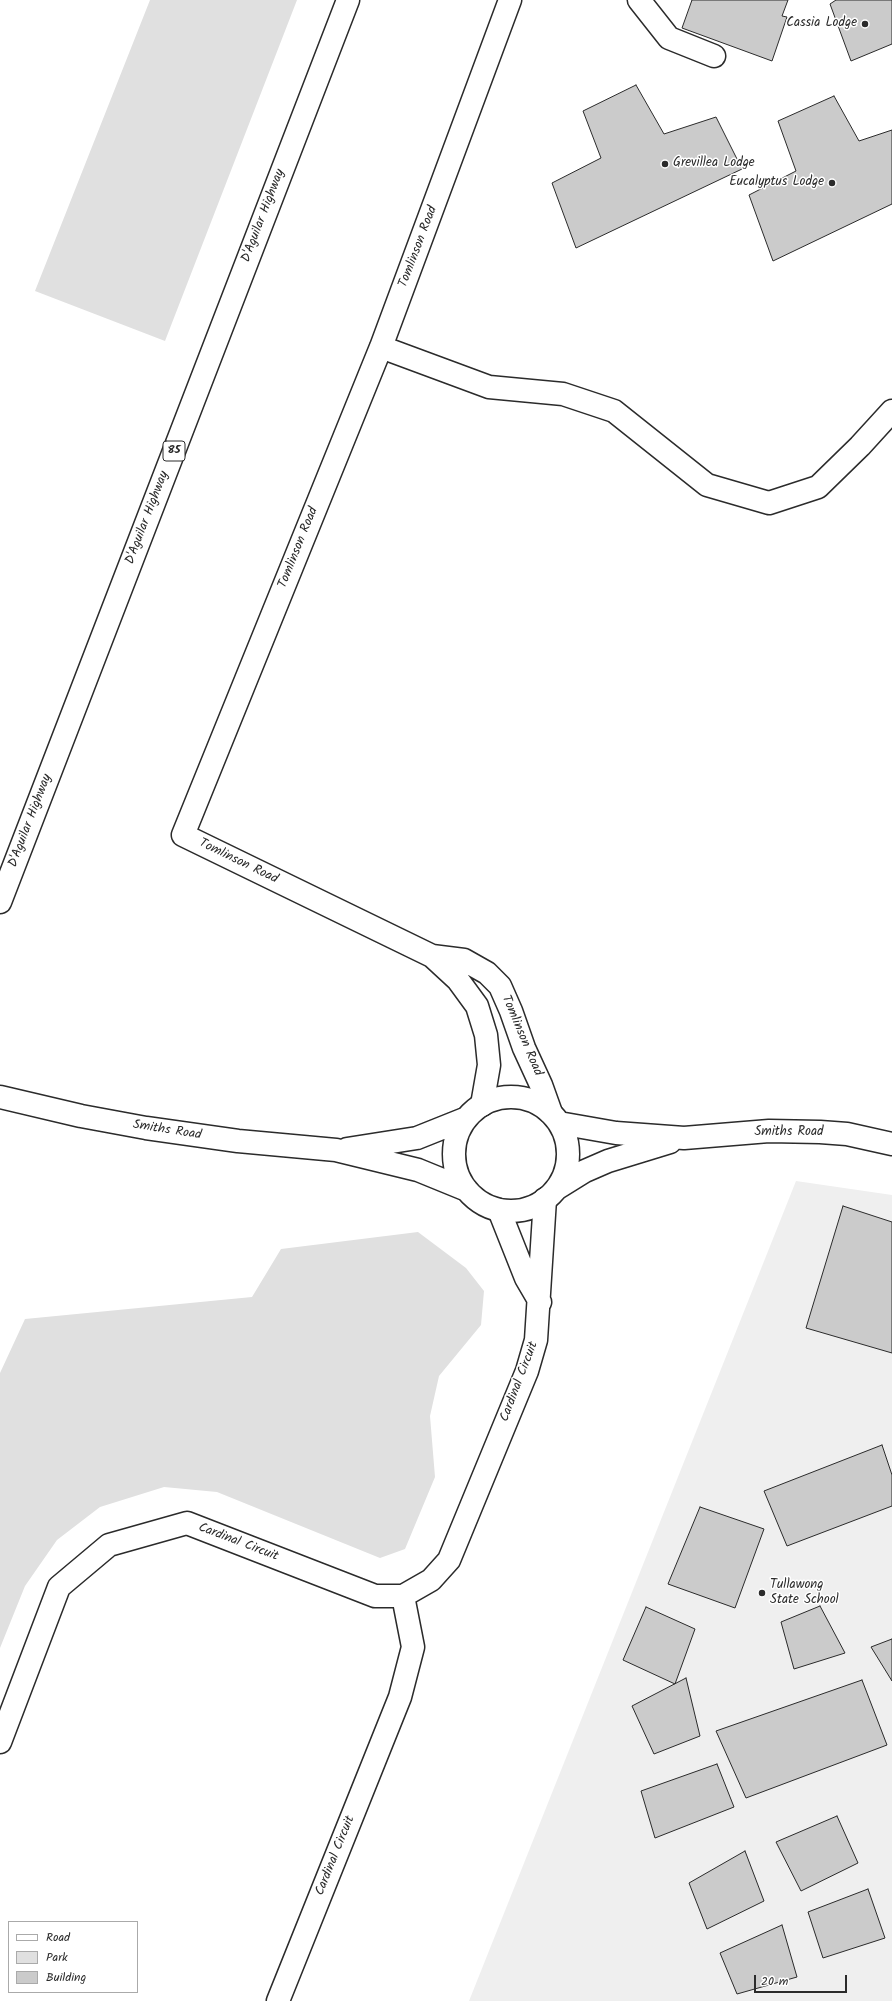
<!DOCTYPE html>
<style>
body{margin:0}
#map{position:relative;width:892px;height:2001px;overflow:hidden;background:#fff;font-family:Kalam,sans-serif}
canvas{display:block}
.legend{position:absolute;left:8px;top:1921px;width:130px;height:72px;box-sizing:border-box;background:#fff;border:1px solid #aaa;margin:0;padding:5px 7px;list-style:none;font-size:12px;color:#2b2b2b}
.legend li{display:flex;align-items:center;gap:8px;height:20px}
.legend b{width:20px;border:1px solid #aaa}
.scale{position:absolute;left:754px;top:1975px;width:93px;height:18px;box-sizing:border-box;border:2px solid #2b2b2b;border-top:0;padding-left:5px;font-size:12px;line-height:14px;white-space:nowrap;color:#2b2b2b;-webkit-text-stroke:3px #fff;paint-order:stroke}
</style>
<div id="map">
<canvas width="892" height="2001"></canvas>
<ul class="legend">
<li><b style="height:5px;background:#fff"></b>Road</li>
<li><b style="height:11px;background:#e0e0e0"></b>Park</li>
<li><b style="height:11px;background:#cbcbcb"></b>Building</li>
</ul>
<div class="scale">20 m</div>
</div>
<script>
const g = document.querySelector('canvas').getContext('2d');
g.lineJoin = 'round';
function fillPath(path, color) { g.fillStyle = color; g.fill(path, 'evenodd'); }
const poly = rows => new Path2D(rows.map(r => 'M' + r).join(''));
function trace(path, color, width, dash) { g.strokeStyle = color; g.lineWidth = width; g.lineCap = dash ? 'butt' : 'round'; g.setLineDash(dash || []); g.stroke(path); }
function drawText(font, color, halo, rows, align = 'center') {
  g.font = font + ' Kalam,sans-serif'; g.lineWidth = 3; g.setLineDash([]); g.textBaseline = 'middle'; g.strokeStyle = halo; g.fillStyle = color; for (const [text, x, y, turn = 0] of rows) {
    g.save(); g.translate(x, y); g.rotate((+turn || 0) * Math.PI / 180); g.textAlign = isNaN(turn) ? turn : align; if (halo) g.strokeText(text, 0, 0); g.fillText(text, 0, 0); g.restore();
  }
}
fillPath(poly([
 [796,1181,892,1195,892,2001,469,2001]
]), '#efefef');
fillPath(poly([
 [150,0,297,0,165,341,35,291],
 [418,1232,466,1268,484,1291,481,1325,439,1376,430,1416,435,1477,405,1549,380,1558,217,1492,164,1487,100,1507,57,1540,25,1586,0,1648,0,1373,25,1319,252,1297,281,1249]
]), '#e0e0e0');
const building = poly([
 [692,0,788,0,782,16,787,17,772,61,682,28,692,0],
 [836,0,892,0,892,44,851,61,830,4,836,0],
 [636,85,664,134,716,117,742,169,576,248,552,183,601,158,583,111,636,85],
 [834,96,859,141,892,130,892,204,773,261,749,195,796,171,778,121,834,96],
 [843,1206,892,1222,892,1353,806,1328,843,1206],
 [882,1445,892,1475,892,1506,787,1546,764,1491,882,1445],
 [700,1507,764,1529,735,1608,668,1584,700,1507],
 [820,1606,845,1653,794,1669,781,1622,820,1606],
 [646,1607,695,1629,675,1684,623,1660,646,1607],
 [892,1639,892,1681,871,1647,892,1639],
 [686,1678,700,1736,654,1754,632,1706,686,1678],
 [862,1680,887,1745,746,1798,716,1731,862,1680],
 [717,1764,734,1807,655,1838,641,1791,717,1764],
 [837,1816,858,1863,801,1891,776,1842,837,1816],
 [745,1851,764,1901,707,1929,689,1883,745,1851],
 [868,1889,885,1938,823,1958,808,1912,868,1889],
 [782,1925,797,1977,737,1994,720,1953,782,1925]
]);
fillPath(building, '#cbcbcb');
trace(building, '#2b2b2b', 1);
const minor = poly([
 [639,0,669,38,714,56],
 [381,347,489,387,563,394,614,411,707,485,769,503,818,487,860,446,892,411],
 [432,956,464,960,487,973,500,986,511,1011,524,1048,541,1085,551,1113],
 [482,1105,489,1065,486,1035,477,1006,458,980,432,956,183,835,381,347,510,0],
 [499,1210,526,1278,540,1302],
 [0,1742,59,1587,109,1545,187,1523,375,1596,403,1596],
 [278,2001,400,1697,413,1647,403,1596,431,1580,449,1560,527,1371,536,1340,545,1199]
]);
const major = poly([
 [0,1097,81,1116,146,1128,238,1141,336,1150,418,1170,467,1190],
 '454 1154a57 57 0 1 1 114 0a57 57 0 1 1-114 0Z',
 [559,1123,616,1133,684,1138,769,1131,820,1132,847,1134,892,1144],
 [347,1149,417,1138,467,1118],
 [556,1189,585,1171,608,1161,670,1142]
]);
const highway = poly([
 [0,902,348,0]
]);
trace(minor, '#2b2b2b', 25);
trace(major, '#2b2b2b', 25);
trace(highway, '#2b2b2b', 25);
trace(minor, '#fff', 22);
trace(major, '#fff', 22);
trace(highway, '#fff', 22);
for (const [x, y, r, color] of [
 [865,24,4,"#2b2b2b"],
 [665,164,4,"#2b2b2b"],
 [832,183,4,"#2b2b2b"],
 [762,1593,4,"#2b2b2b"]
]) { const dot = new Path2D(); dot.arc(x, y, r, 0, 2 * Math.PI); g.fillStyle = color; g.fill(dot); trace(dot, '#fff', 1.5); }
for (const [x, y, w] of [
 [174,451,22]
]) { const box = new Path2D(); box.roundRect(x - w / 2, y - 10, w, 20, 3); g.fillStyle = '#fff'; g.fill(box); trace(box, '#2b2b2b', 1); }
drawText('bold 12px', '#2b2b2b', null, [
 ["85",174,451]
]);
drawText('13px', '#2b2b2b', '#fff', [
 ["Cassia Lodge",857,24],
 ["Grevillea Lodge",673,164,"left"],
 ["Eucalyptus Lodge",824,183],
 ["Tullawong",770,1586,"left"],
 ["State School",770,1601,"left"]
], 'right');
drawText('13px', '#2b2b2b', '#fff', [
 ["D'Aguilar Highway",264,216,-69],
 ["Tomlinson Road",419,247,-69],
 ["D'Aguilar Highway",148,518,-69],
 ["Tomlinson Road",299,548,-68],
 ["D'Aguilar Highway",31,821,-69],
 ["Tomlinson Road",238,862,26],
 ["Tomlinson Road",521,1036,67],
 ["Smiths Road",167,1131,9],
 ["Smiths Road",789,1133],
 ["Cardinal Circuit",520,1382,-69],
 ["Cardinal Circuit",238,1543,21],
 ["Cardinal Circuit",336,1856,-68]
]);
</script>
